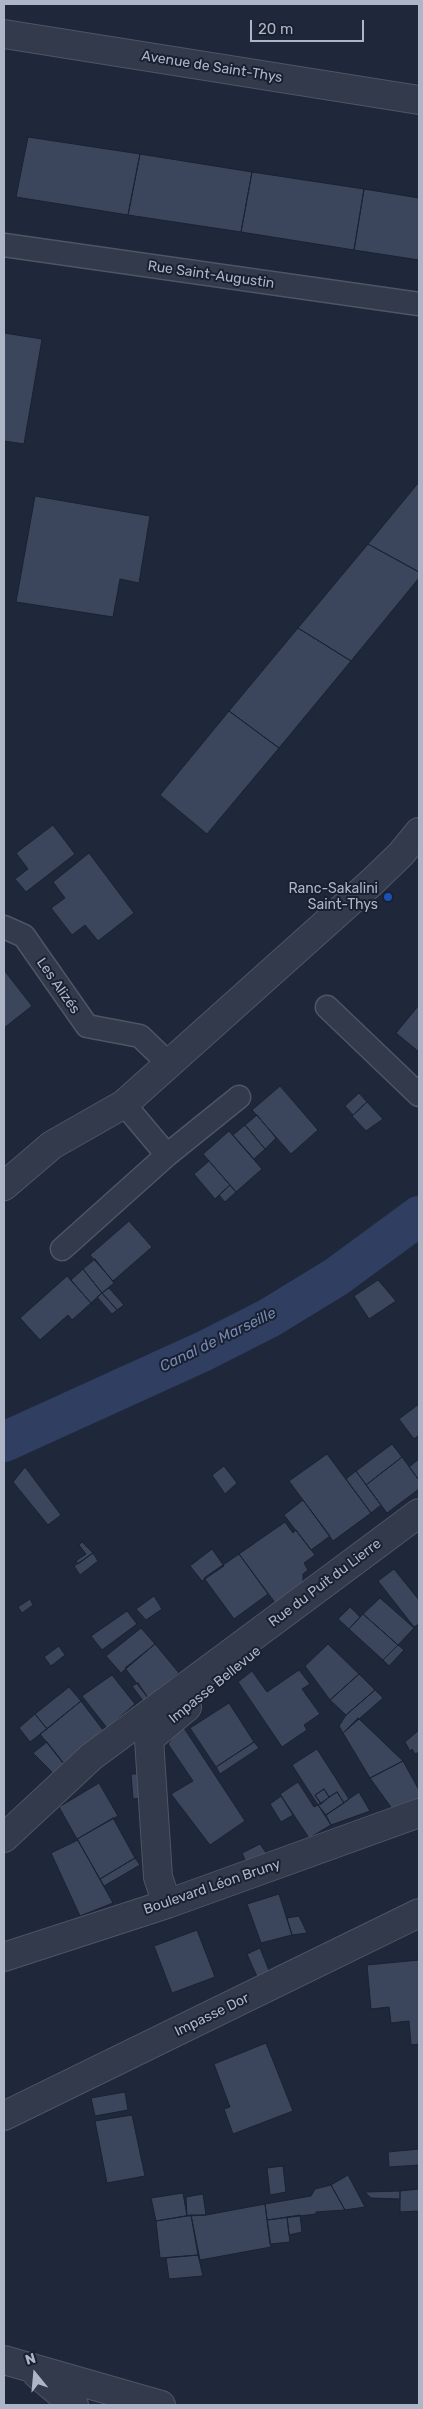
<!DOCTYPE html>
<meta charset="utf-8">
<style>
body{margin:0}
#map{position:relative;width:423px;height:2409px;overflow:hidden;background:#1f283a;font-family:Rubik,sans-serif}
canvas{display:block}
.frame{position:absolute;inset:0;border:5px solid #aeb5c7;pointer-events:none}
.north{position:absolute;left:10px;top:2349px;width:50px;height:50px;-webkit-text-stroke:4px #19202f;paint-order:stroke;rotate:343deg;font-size:14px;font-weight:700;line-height:20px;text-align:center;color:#aeb5c7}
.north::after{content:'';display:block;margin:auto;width:18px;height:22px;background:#aeb5c7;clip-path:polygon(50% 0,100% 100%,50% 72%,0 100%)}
.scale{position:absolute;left:250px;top:20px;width:114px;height:22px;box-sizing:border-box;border:2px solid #aeb5c7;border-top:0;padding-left:6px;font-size:15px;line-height:18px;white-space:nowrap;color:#aeb5c7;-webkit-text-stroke:4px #19202f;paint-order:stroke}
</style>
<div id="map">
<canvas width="423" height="2409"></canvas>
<div class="frame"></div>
<div class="north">N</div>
<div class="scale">20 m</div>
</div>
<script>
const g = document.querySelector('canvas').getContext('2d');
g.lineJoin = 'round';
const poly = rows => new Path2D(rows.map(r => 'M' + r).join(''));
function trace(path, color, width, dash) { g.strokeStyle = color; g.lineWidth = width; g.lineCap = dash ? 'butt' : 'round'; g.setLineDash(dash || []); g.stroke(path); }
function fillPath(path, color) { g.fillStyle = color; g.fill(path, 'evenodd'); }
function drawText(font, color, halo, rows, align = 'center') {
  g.font = font + ' Rubik,sans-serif'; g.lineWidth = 4; g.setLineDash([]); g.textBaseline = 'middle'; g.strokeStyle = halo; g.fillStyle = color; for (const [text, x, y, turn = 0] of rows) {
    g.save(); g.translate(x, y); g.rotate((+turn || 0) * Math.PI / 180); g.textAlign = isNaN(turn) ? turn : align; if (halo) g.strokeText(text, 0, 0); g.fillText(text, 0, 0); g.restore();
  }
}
trace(poly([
 [4,1442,204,1351,269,1318,336,1277,419,1216]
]), '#303f61', 40);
const building = poly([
 [28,137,140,154,128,215,16,197,28,137],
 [140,154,252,172,241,232,128,215,140,154],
 [252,172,364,189,354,250,241,232,252,172],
 [364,189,419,198,419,260,354,250,364,189],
 [4,333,42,339,24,444,4,441,4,333],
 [419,482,419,572,368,544,419,482],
 [35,496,150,516,139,583,120,579,113,617,16,602,35,496],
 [368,544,419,572,419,578,351,661,298,628,368,544],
 [298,628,351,661,279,748,229,711,298,628],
 [229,711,279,748,207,834,160,795,229,711],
 [53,825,75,854,26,892,15,879,28,869,16,853,53,825],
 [89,853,134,913,98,941,85,925,72,935,51,908,65,898,53,882,89,853],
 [4,970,32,1006,4,1028,4,970],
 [419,1005,419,1052,396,1033,419,1005],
 [280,1086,318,1130,291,1154,252,1110,280,1086],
 [359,1093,367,1102,353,1115,345,1106,359,1093],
 [367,1102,383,1119,366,1131,352,1116,367,1102],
 [257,1115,276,1138,265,1149,245,1125,257,1115],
 [245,1125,265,1149,254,1159,233,1135,245,1125],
 [229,1131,262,1169,236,1192,203,1154,229,1131],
 [209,1161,230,1185,215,1199,194,1174,209,1161],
 [230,1185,236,1192,225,1202,219,1195,230,1185],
 [129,1221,152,1247,113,1281,90,1255,129,1221],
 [95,1259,114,1283,102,1293,83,1269,95,1259],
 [83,1269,102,1293,91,1303,71,1280,83,1269],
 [67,1276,91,1303,72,1320,68,1315,40,1340,20,1318,67,1276],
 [378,1280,396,1301,369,1319,354,1296,378,1280],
 [109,1288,124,1305,117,1310,102,1293,109,1288],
 [102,1293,117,1310,112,1314,97,1297,102,1293],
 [419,1404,419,1435,414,1439,399,1419,419,1404],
 [392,1444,402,1457,366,1485,356,1471,392,1444],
 [327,1454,371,1513,333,1541,289,1481,327,1454],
 [402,1457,419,1480,419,1489,387,1513,366,1485,402,1457],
 [419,1459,419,1480,409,1467,419,1459],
 [224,1466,237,1483,225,1494,212,1475,224,1466],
 [25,1467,61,1515,48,1525,13,1482,25,1467],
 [356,1471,381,1505,371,1513,346,1479,356,1471],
 [303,1500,330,1536,311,1550,284,1515,303,1500],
 [285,1522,293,1533,296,1530,315,1555,304,1563,308,1570,303,1574,303,1584,276,1604,239,1554,285,1522],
 [82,1542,93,1553,78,1564,76,1561,86,1554,79,1545,82,1542],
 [212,1549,224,1566,202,1581,190,1566,212,1549],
 [93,1553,98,1561,80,1575,74,1566,93,1553],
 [239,1554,268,1594,234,1619,204,1578,239,1554],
 [394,1569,419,1600,419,1624,414,1627,378,1581,394,1569],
 [154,1596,162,1609,146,1620,136,1609,154,1596],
 [380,1598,414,1628,398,1645,363,1614,380,1598],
 [30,1599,33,1605,22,1613,18,1607,30,1599],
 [350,1607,360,1617,349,1629,338,1619,350,1607],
 [127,1611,137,1624,102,1650,91,1636,127,1611],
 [363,1614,398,1645,383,1660,349,1629,363,1614],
 [141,1628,155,1644,121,1673,106,1656,141,1628],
 [155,1644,179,1673,148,1698,125,1668,155,1644],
 [328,1644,359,1674,330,1700,305,1666,328,1644],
 [398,1645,404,1650,389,1666,383,1660,398,1645],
 [59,1646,65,1655,51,1666,44,1657,59,1646],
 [299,1670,310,1684,302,1689,320,1714,304,1725,307,1730,282,1747,238,1682,252,1671,267,1692,299,1670],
 [359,1674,375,1690,346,1715,330,1700,359,1674],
 [112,1675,135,1704,107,1728,82,1696,112,1675],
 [138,1683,148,1698,144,1702,132,1686,138,1683],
 [69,1687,81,1701,47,1729,35,1714,69,1687],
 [375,1690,383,1698,343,1733,339,1726,346,1715,375,1690],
 [81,1701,103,1730,63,1763,40,1734,81,1701],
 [229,1703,254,1742,216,1767,190,1728,229,1703],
 [35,1714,47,1729,30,1742,19,1728,35,1714],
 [358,1718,403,1761,370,1778,343,1733,358,1718],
 [182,1725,245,1821,210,1845,171,1794,193,1781,168,1744,182,1725],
 [419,1730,419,1752,415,1754,412,1749,410,1751,405,1742,419,1730],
 [47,1742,66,1766,55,1775,33,1753,47,1742],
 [254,1742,259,1748,220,1774,216,1767,254,1742],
 [317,1749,349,1799,344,1803,337,1792,329,1797,324,1789,315,1795,321,1804,318,1805,292,1765,317,1749],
 [403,1761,419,1790,419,1800,393,1810,370,1778,403,1761],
 [131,1774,139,1774,142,1798,133,1799,131,1774],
 [298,1782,314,1807,318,1805,331,1825,309,1838,280,1794,298,1782],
 [99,1783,118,1816,77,1839,59,1807,99,1783],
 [324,1789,329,1797,321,1804,315,1795,324,1789],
 [337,1792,344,1803,326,1815,318,1805,337,1792],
 [359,1792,370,1811,331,1825,326,1815,359,1792],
 [281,1796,293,1815,281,1822,270,1804,281,1796],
 [113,1818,135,1858,100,1879,77,1839,113,1818],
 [78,1840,113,1903,80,1916,51,1853,78,1840],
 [260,1844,267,1854,246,1862,242,1853,260,1844],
 [135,1858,140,1865,104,1886,100,1879,135,1858],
 [279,1894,292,1935,261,1943,247,1904,279,1894],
 [299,1916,307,1933,292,1935,287,1918,299,1916],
 [197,1930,215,1977,172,1993,154,1946,197,1930],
 [260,1948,270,1973,258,1979,247,1954,260,1948],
 [419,1960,419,2044,411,2045,409,2021,391,2023,389,2007,371,2009,367,1965,419,1960],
 [266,2043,293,2111,233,2134,224,2109,230,2107,214,2064,266,2043],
 [125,2092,128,2110,95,2116,91,2098,125,2092],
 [132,2115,145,2176,107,2183,95,2121,132,2115],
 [419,2149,419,2165,389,2167,388,2152,419,2149],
 [283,2166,286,2192,270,2195,267,2168,283,2166],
 [348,2175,365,2207,345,2210,331,2185,348,2175],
 [331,2185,345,2210,316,2212,316,2214,267,2220,265,2204,311,2196,315,2189,331,2185],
 [419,2189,419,2211,400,2212,400,2191,419,2189],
 [400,2191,400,2199,371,2198,365,2192,400,2191],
 [183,2193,187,2216,156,2221,151,2198,183,2193],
 [203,2194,206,2215,187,2216,186,2197,203,2194],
 [265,2204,271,2247,200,2260,191,2215,206,2215,265,2204],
 [191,2215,198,2255,160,2258,156,2221,191,2215],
 [300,2215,302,2232,289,2235,287,2217,300,2215],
 [287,2217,290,2242,270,2244,267,2220,287,2217],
 [198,2255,203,2276,169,2279,166,2258,198,2255]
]);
fillPath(building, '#3b455b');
trace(building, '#1b2231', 1);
const service = poly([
 [4,245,419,304],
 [4,927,24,936,87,1026,140,1036,168,1063],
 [327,1007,419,1095],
 [124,1104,167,1155],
 [62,1249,167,1155,239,1097]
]);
const minor = poly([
 [4,34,419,100],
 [4,1838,91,1757,419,1513],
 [167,1904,158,1877,149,1739,187,1707],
 [4,1957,167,1904,419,1813],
 [4,2116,419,1913],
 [4,2360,161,2405],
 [37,2374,74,2405]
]);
const tertiary = poly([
 [4,1186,52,1145,124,1104,372,882,401,854,419,832]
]);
trace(service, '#4e5565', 25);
trace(minor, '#4e5565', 30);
trace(tertiary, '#4e5565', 30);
trace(service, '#333a4b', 22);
trace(minor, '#333a4b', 28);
trace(tertiary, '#333a4b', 28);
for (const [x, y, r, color] of [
 [388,897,5,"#1a4fb4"]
]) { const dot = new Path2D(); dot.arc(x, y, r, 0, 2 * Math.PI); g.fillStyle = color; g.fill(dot); trace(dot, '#19202f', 2); }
drawText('14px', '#aeb5c7', '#19202f', [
 ["Avenue de Saint-Thys",212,67,9],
 ["Rue Saint-Augustin",211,275,8],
 ["Les Alizés",58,986,55],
 ["Rue du Puit du Lierre",325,1583,-37],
 ["Impasse Bellevue",215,1685,-39],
 ["Boulevard Léon Bruny",212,1887,-19],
 ["Impasse Dor",212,2015,-26]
]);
drawText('14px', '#aeb5c7', '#19202f', [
 ["Ranc-Sakalini",378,889],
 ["Saint-Thys",378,905]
], 'right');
drawText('italic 15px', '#7487b2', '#19202f', [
 ["Canal de Marseille",218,1340,-26]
]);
</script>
